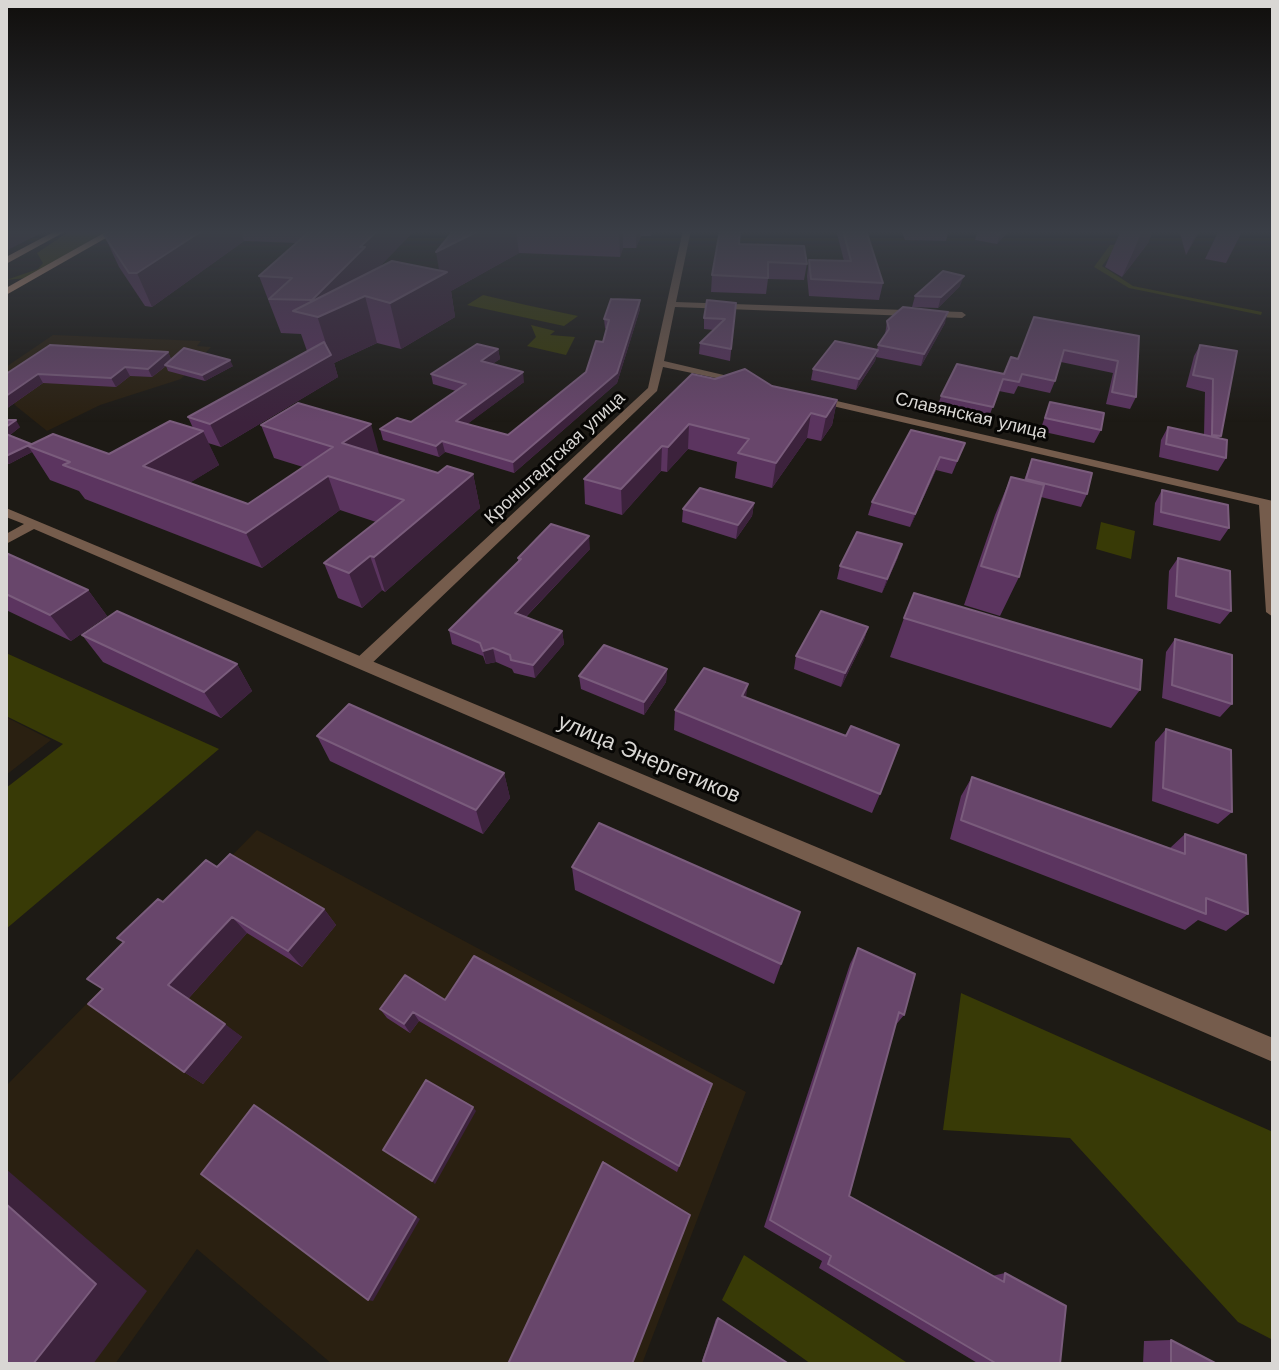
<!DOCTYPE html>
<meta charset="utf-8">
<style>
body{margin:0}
#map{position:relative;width:1279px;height:1370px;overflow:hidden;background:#1d1a15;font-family:"Work Sans",sans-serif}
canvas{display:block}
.frame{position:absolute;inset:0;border:8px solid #d9d7d4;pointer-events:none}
</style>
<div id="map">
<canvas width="1279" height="1370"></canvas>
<div class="frame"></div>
</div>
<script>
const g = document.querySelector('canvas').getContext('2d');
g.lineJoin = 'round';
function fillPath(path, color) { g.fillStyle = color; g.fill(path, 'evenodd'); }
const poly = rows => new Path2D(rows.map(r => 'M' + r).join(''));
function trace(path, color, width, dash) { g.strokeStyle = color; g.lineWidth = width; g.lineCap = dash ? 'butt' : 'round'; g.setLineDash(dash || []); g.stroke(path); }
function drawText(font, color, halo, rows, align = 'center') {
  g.font = font + ' "Work Sans",sans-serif'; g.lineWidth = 6; g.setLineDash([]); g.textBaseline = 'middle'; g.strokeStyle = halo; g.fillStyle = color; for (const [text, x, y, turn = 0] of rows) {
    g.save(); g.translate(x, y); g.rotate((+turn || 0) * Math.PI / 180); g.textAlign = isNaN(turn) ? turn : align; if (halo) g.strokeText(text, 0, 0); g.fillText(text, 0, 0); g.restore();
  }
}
fillPath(poly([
 [53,335,201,341,197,346,211,347,181,379,100,405,47,431,16,406,6,394,6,367],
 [6,717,51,740,6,775],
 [257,830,746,1092,642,1364,332,1364,197,1249,115,1364,6,1364,6,1086]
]), '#2a2011');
fillPath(poly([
 [71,230,108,230,27,278,6,280,38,269,43,263,37,253],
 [1110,245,1118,245,1102,266,1133,286,1262,312,1261,315,1129,288,1094,267],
 [483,295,526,305,578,316,564,326,467,305],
 [531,325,555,331,550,335,575,337,566,355,527,346,536,337],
 [1101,522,1135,531,1131,559,1096,549],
 [6,653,219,749,6,929,6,788,63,744,6,716],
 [961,993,1273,1132,1273,1340,1238,1322,1070,1138,943,1130],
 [744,1255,909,1364,811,1364,722,1300]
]), '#383a06');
fillPath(poly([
 [683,230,691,230,676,302,962,312,966,315,962,318,675,307,664,361,745,380,745,384,663,367,657,391,368,667,356,667,354,663,356,659,648,388,683,230],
 [815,396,1273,501,1273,617,1266,612,1259,505,811,401,811,397,815,396]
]), '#755c4c');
fillPath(poly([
 [6,508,1273,1038,1273,1062,34,529,6,544,6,534,24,524,6,517,6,508]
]), '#755c4c');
fillPath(poly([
 [57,230,68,230,6,264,6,257,57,230],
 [109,230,120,230,6,295,6,288,109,230]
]), '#d39d7c');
fillPath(poly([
 [112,230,415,230,379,267,439,271,454,230,653,230,651,236,641,236,636,248,623,248,620,257,519,253,451,291,455,317,401,349,377,343,334,363,338,377,221,447,208,443,219,465,189,483,248,504,303,467,274,458,261,425,380,455,438,473,473,474,480,508,385,592,382,590,362,608,338,598,324,563,376,522,340,510,262,568,85,499,79,491,50,480,32,452,9,464,6,462,6,420,20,427,10,435,31,444,109,454,193,428,188,417,307,351,301,334,281,333,259,276,296,243,244,241,152,307,145,306,119,267,104,235],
 [836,230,866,230,883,283,879,300,809,296,807,276,809,260,844,261],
 [901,230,949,230,946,241,905,240],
 [978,230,1010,230,997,244,975,240],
 [1121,230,1153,230,1148,243,1122,277,1105,267],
 [1179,230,1200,230,1186,255],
 [1219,230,1243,230,1226,263,1205,259],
 [739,244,807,264,804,280,768,279,766,294,711,292,712,275],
 [960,286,938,308,912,307,915,296],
 [736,303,730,361,699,354,700,343,714,330,704,329,704,318],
 [640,309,617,383,514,473,445,452,439,457,383,440,380,429,411,422,456,391,433,384,431,374,498,349,500,359,492,364,524,382,467,424,508,435,586,372,603,342,606,329,605,328,604,319],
 [887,321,945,323,921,366,876,357,875,361,856,390,811,380,813,369,877,350,878,345,885,335],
 [1139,336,1136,397,1130,409,1106,404,1113,373,1061,362,1055,381,1050,393,1018,386,1014,394,999,391,988,419,937,408,941,396,1004,374,1018,359],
 [1200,345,1237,351,1221,436,1219,438,1226,458,1218,471,1159,457,1161,440,1168,427,1204,435,1205,392,1186,387,1194,356],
 [168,352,171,359,233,366,205,381,168,371,166,366,152,377,130,376,116,387,43,383,6,409,6,374],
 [715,379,772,386,837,400,832,425,821,441,807,438,772,488,735,478,737,462,688,449,667,472,661,471,622,515,585,504,584,479],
 [1050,402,1101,430,1094,443,1040,431],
 [911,430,965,443,952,474,936,470,910,527,868,515,872,502],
 [1032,459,1087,494,1081,507,1041,497,1019,577,1000,616,964,605,995,515,1011,477,1024,480],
 [1162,490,1229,528,1220,541,1153,525,1155,503],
 [754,503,752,516,736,539,682,522,683,509],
 [590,549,526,617,562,631,564,644,535,678,514,673,512,669,496,662,486,664,483,656,452,644,449,630,518,562,518,558],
 [6,553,88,590,107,616,71,641,6,610],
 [898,557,882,593,837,579,840,566],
 [1178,558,1231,611,1220,624,1167,609,1169,571],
 [904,618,1140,690,1111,728,890,657],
 [868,627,864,640,841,687,794,669,796,656],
 [82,635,237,664,252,691,221,718,103,662],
 [1175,639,1232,704,1220,717,1162,698,1166,652],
 [667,669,666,682,644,715,581,689,579,676],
 [746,697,880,794,872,813,674,730,675,710],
 [1166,729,1232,812,1218,824,1152,801,1155,742],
 [317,736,504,773,510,798,483,834,330,761],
 [972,777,1170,848,1185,834,1248,914,1226,931,1198,920,1185,930,950,839,961,796],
 [217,867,324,909,336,925,302,967,247,933,188,999,242,1037,203,1084,184,1072,103,989,123,942,117,938,163,902],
 [572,867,800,912,774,984,575,890],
 [858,948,904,1015,894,1027,849,1196,992,1276,1005,1273,1060,1364,979,1364,819,1268,822,1261,764,1227,850,964],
 [445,1000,710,1091,677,1172,419,1021,410,1033,387,1018,380,1009],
 [718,1318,706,1364,702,1361,716,1319],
 [1171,1340,1217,1364,1143,1364,1144,1341]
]), '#5b345f');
fillPath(poly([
 [6,230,47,230,6,251],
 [203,230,240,230,244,241,152,307,137,273],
 [378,230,415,230,372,275,365,296,377,343,334,363,338,377,221,447,210,424,330,356,312,300,360,247],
 [480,230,516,230,519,253,451,291,455,317,401,349,390,303,440,276,436,252],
 [619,230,623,230,623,248,620,257],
 [636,230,641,230,641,236,636,248],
 [1004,230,1010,230,997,244,1000,234],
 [1144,230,1153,230,1148,243,1122,277,1141,234],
 [1198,230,1200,230,1186,255],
 [964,276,960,286,938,308,941,297],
 [640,300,640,309,617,383,514,473,513,462,617,373],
 [948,312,945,323,921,366,924,354],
 [498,349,500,359,482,371,481,361],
 [878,350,875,361,856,390,859,379],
 [168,352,172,361,152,377,148,369],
 [230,360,233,366,205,381,202,375],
 [125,367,130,376,116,387,111,378],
 [523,372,524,382,458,431,456,421],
 [38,374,43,383,6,409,6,396],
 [837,400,832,425,821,441,826,417],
 [811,413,807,438,772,488,776,463],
 [16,420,20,427,6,438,6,427],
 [371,424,380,457,342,443],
 [689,424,688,449,667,472,668,447],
 [203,431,219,465,162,500,143,466],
 [442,441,445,452,439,457,436,446],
 [31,444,28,446,32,452,9,464,6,459,6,456],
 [662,446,661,471,622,515,621,489],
 [940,457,936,470,910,527,915,514],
 [473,474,480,508,385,592,374,557],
 [328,476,340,510,262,568,246,533],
 [754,503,752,516,736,539,738,525],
 [589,536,590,549,517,626,515,613],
 [902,544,898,557,882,593,887,579],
 [370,556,382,590,362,608,349,573],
 [88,590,107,616,71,641,50,615],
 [868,627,864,640,841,687,845,673],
 [562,631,564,644,535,678,533,665],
 [493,648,496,662,486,664,483,651],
 [237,664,252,691,221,718,204,692],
 [667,669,666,682,644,715,644,702],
 [748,684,745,704,742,696],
 [504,773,510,798,483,834,476,810],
 [324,909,336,925,302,967,288,951],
 [232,917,247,933,187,1000,168,985],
 [413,1012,419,1021,410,1033,404,1024],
 [225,1024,242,1037,203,1084,184,1072],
 [712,1084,710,1091,677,1172,679,1166],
 [254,1105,420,1219,373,1301,368,1300],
 [473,1107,476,1111,435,1184,432,1181],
 [6,1169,147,1291,93,1364,33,1364,6,1204]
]), '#3c223c');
const building = poly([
 [112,230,203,230,137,273,129,273,104,235,112,230],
 [311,230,378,230,360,247,365,247,312,300,269,299,292,278,259,276,311,230],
 [454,230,480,230,436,252,454,230],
 [720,230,740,230,739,244,804,246,807,264,768,262,768,278,712,275,720,230],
 [843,230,866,230,883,283,811,279,809,260,851,261,843,230],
 [978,230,1004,230,1000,234,978,230],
 [392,261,447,272,390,303,365,296,318,317,293,311,392,261],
 [943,271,964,276,941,297,915,296,943,271],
 [611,299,640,300,617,373,513,462,442,441,436,446,380,429,397,418,411,422,466,384,431,374,477,344,498,349,481,361,523,372,456,421,508,435,586,372,596,341,603,342,609,320,604,319,611,299],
 [707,300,736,303,731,349,700,343,725,319,704,318,707,300],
 [903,307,948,312,924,354,878,345,889,329,887,321,903,307],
 [1034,317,1139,336,1136,397,1112,392,1118,361,1064,350,1055,381,1022,374,1019,382,1003,379,993,407,941,396,957,364,1004,374,1011,357,1018,359,1034,317],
 [835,341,878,350,859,379,813,369,835,341],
 [324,342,331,355,210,424,188,417,324,342],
 [50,345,168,352,148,369,125,367,111,378,38,374,6,396,6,374,50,345],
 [1200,345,1237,351,1221,436,1212,435,1213,379,1193,375,1200,345],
 [184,348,230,360,202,375,165,365,184,348],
 [745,369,772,386,837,400,826,417,811,413,776,463,738,453,749,439,689,424,668,447,662,446,621,489,584,479,692,374,715,379,745,369],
 [1050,402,1104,413,1101,430,1045,418,1050,402],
 [298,403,371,424,342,443,438,473,447,466,473,474,374,557,370,556,349,573,324,563,404,500,328,476,246,533,63,465,70,462,28,446,53,434,109,454,170,421,203,431,143,466,248,504,333,447,261,425,298,403],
 [6,420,16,420,6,427,6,420],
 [1168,427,1227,440,1226,458,1166,444,1168,427],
 [911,430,965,443,957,461,940,457,915,514,872,502,911,430],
 [6,434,31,444,6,456,6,434],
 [1032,459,1092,473,1087,494,1026,479,1032,459],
 [1011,477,1044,485,1019,577,981,566,1011,477],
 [700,488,754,503,738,525,683,509,700,488],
 [1162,490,1228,505,1229,528,1161,512,1162,490],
 [551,524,589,536,515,613,562,631,533,665,511,660,510,655,493,648,483,651,480,643,449,630,521,559,518,558,551,524],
 [857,532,902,544,887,579,840,566,857,532],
 [6,553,88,590,50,615,6,594,6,553],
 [1178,558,1230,571,1231,611,1176,596,1178,558],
 [914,593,1142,660,1140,690,904,618,914,593],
 [117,611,237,664,204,692,82,635,117,611],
 [821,611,868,627,845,673,796,656,821,611],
 [1175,639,1232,655,1232,704,1172,685,1175,639],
 [604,645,667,669,644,702,579,676,604,645],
 [704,668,748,684,742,696,846,736,851,726,899,745,880,794,675,710,704,668],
 [349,704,504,773,476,810,317,736,349,704],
 [1166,729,1231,750,1232,812,1163,788,1166,729],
 [972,777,1185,854,1185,834,1246,855,1248,914,1206,898,1206,914,961,820,972,777],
 [599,823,800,912,781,964,572,867,599,823],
 [230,854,324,909,288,951,232,917,168,985,225,1024,184,1072,88,1004,103,989,87,979,124,942,117,938,158,899,163,902,206,860,217,867,230,854],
 [858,948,915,974,904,1015,899,1012,849,1196,1004,1282,1005,1273,1066,1306,1060,1364,997,1364,828,1264,831,1256,770,1220,858,948],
 [474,956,712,1084,679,1166,413,1012,404,1024,380,1009,405,975,445,1000,474,956],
 [426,1080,473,1107,432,1181,383,1150,426,1080],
 [254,1105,416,1217,368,1300,201,1174,254,1105],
 [603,1162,690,1215,632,1364,508,1364,603,1162],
 [6,1204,96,1284,33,1364,6,1364,6,1204],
 [718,1318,789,1364,707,1364,703,1361,718,1318],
 [1171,1340,1217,1364,1171,1364,1171,1340]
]);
fillPath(building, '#68466b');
trace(building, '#7a5c7c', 2);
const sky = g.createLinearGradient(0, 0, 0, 422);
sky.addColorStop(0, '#100e0c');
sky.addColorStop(0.55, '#3a3e46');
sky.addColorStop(1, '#3a3e4600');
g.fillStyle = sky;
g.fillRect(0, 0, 1279, 422);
drawText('18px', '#d9d7d4', '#070604', [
 ["Славянская улица",971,416,13],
 ["Кронштадтская улица",555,458,-43]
]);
drawText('22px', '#d9d7d4', '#070604', [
 ["улица Энергетиков",649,759,23]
]);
</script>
